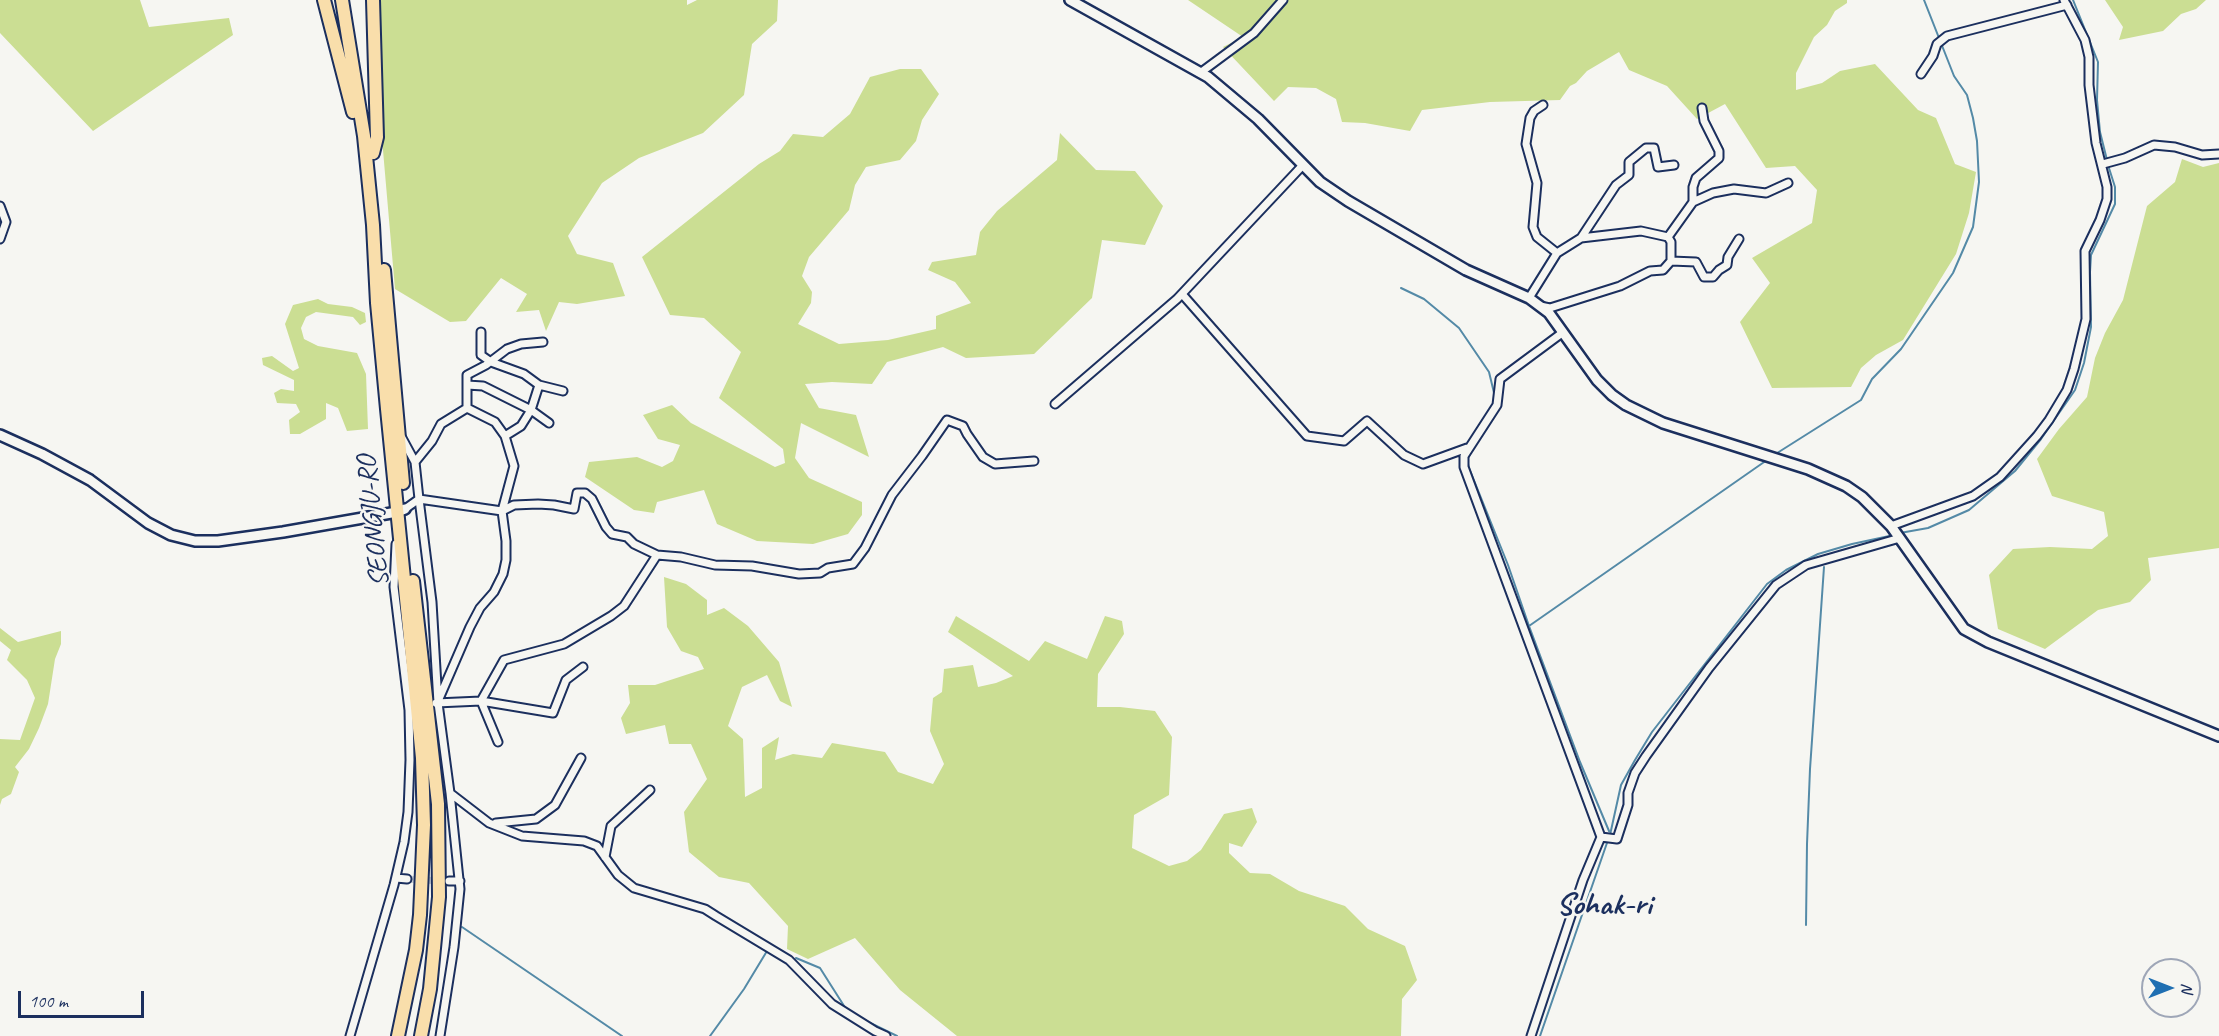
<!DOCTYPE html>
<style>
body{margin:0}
#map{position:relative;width:2219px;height:1036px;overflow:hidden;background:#f6f6f2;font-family:Caveat,sans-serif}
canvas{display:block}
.north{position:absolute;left:2141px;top:958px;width:60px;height:60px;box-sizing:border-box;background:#f6f6f2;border:2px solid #9ea6b7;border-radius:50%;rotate:90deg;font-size:16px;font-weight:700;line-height:24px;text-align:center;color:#1b2f5e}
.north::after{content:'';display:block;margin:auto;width:21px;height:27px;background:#1f6fb2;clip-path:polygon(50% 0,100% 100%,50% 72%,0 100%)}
.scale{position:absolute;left:18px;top:991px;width:126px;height:27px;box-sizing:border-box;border:3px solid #1b2f5e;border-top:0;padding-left:8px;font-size:18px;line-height:21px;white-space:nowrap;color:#1b2f5e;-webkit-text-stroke:4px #f6f6f2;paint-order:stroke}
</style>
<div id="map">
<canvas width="2219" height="1036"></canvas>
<div class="north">N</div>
<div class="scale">100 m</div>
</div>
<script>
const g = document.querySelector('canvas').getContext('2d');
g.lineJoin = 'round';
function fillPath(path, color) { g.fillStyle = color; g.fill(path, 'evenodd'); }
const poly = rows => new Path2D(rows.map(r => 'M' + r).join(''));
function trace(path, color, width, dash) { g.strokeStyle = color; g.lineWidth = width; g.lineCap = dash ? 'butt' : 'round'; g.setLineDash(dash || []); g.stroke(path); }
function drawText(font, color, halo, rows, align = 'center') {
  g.font = font + ' Caveat,sans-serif'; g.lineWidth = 4.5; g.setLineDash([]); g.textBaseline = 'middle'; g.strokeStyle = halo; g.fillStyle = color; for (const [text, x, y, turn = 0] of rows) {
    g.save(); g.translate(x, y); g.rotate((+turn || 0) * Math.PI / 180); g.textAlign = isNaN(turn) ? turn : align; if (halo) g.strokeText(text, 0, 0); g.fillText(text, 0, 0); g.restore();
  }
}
fillPath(poly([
 [0,0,140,0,149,27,229,18,233,35,93,131,0,33],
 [370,0,687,0,687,5,697,0,778,0,777,21,752,44,744,95,703,133,639,158,602,183,568,236,577,254,613,263,625,296,577,304,559,302,546,331,539,310,516,312,527,294,501,278,466,321,450,322,395,289],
 [1188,0,1847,0,1847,3,1835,11,1827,25,1814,37,1796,73,1796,90,1822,83,1840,71,1875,64,1918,110,1936,118,1955,164,1976,172,1969,213,1956,254,1903,340,1876,355,1861,368,1851,387,1772,388,1740,322,1770,283,1752,258,1812,223,1817,190,1795,166,1766,168,1725,104,1697,119,1667,86,1629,70,1619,52,1587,71,1576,83,1570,86,1560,100,1490,102,1422,110,1410,131,1365,123,1342,122,1336,99,1316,88,1288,87,1274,101,1223,47,1243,37],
 [2105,0,2206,0,2196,9,2181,14,2163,31,2119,40,2123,27],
 [900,69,921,69,939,94,922,120,916,141,900,160,866,167,855,185,849,210,809,257,802,276,812,292,811,303,798,324,839,344,888,340,936,329,936,316,971,303,955,282,928,270,932,262,976,255,980,232,997,211,1057,160,1060,133,1096,170,1135,171,1163,206,1145,245,1102,240,1092,298,1034,354,966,358,943,347,887,362,872,384,832,382,805,384,819,408,856,415,869,457,801,423,795,458,809,478,862,502,862,515,848,534,813,544,757,541,717,524,704,490,657,502,654,513,634,510,585,477,589,462,637,457,662,467,673,461,680,445,658,439,643,415,672,405,691,423,775,467,785,463,783,449,719,398,741,352,704,318,670,315,642,257,759,164,780,151,793,134,823,137,850,114,870,77],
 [2182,159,2203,167,2219,163,2219,548,2148,558,2151,580,2130,602,2098,610,2045,649,1998,629,1989,575,2013,549,2050,547,2092,549,2108,536,2104,512,2052,496,2037,459,2059,429,2087,397,2095,358,2105,333,2123,300,2147,206,2175,182],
 [318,299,328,304,352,307,365,313,366,322,360,325,353,317,316,312,306,317,301,328,304,339,318,346,357,353,366,374,368,429,347,431,338,408,326,403,326,419,300,434,290,434,289,420,300,412,296,404,277,403,274,393,281,389,294,391,294,380,263,365,262,358,272,356,293,371,299,368,285,324,293,305],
 [664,577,686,584,707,600,707,615,724,608,748,626,779,662,792,707,780,701,767,675,742,687,728,726,743,739,745,797,762,788,762,748,779,737,775,760,793,754,822,758,832,743,885,752,898,772,933,784,944,764,930,731,933,698,942,692,944,669,973,665,978,687,996,683,1013,676,948,632,956,616,1029,661,1045,641,1087,659,1105,616,1122,621,1124,634,1098,674,1097,707,1120,707,1155,711,1172,737,1169,795,1134,815,1132,848,1169,866,1187,861,1201,850,1224,814,1252,808,1257,822,1242,847,1229,843,1229,853,1250,873,1270,874,1299,891,1345,906,1368,929,1405,946,1417,980,1402,999,1401,1036,957,1036,900,990,855,938,808,959,787,949,788,926,749,883,719,877,689,852,684,812,707,779,691,744,669,744,665,725,626,734,621,718,630,703,628,685,655,685,704,669,698,657,681,651,667,627],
 [0,628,18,642,61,631,61,644,55,659,48,704,39,728,29,749,15,767,19,772,11,794,2,799,0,805,0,739,20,740,35,698,27,680,7,660,11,650,0,641]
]), '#cbde93');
trace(poly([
 [2073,0,2098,62,2097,100,2100,132,2107,160],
 [1401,288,1424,299,1459,328,1489,372,1495,397],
 [1488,424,1497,409],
 [1471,452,1467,460,1469,468,1508,565,1529,626],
 [1774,455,1861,400,1872,379,1901,349,1953,273,1973,227,1979,182,1977,141,1973,118,1967,95,1954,76,1924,0],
 [1900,533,1928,528,1969,510,2015,471,2041,439,2075,390,2084,363,2091,327,2090,272,2091,255,2115,204,2115,187,2108,165],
 [1609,831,1580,762,1529,626,1767,460],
 [1610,835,1621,785,1635,760,1652,732,1767,584,1786,570,1818,554,1852,544,1894,535],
 [1806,925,1807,844,1810,769,1824,567],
 [462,927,622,1036],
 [796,958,820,968,846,1009],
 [858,1017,897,1036],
 [710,1036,744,989,767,951],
 [1540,1036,1608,840]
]), '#548aa7', 2);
trace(poly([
 [407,879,440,881]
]), '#caced4', 7, [7, 3.5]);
const minor = poly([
 [1200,73,1254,33,1283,0],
 [1921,74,1933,56,1937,44,1947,36,2067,5],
 [1543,105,1534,111,1530,118,1526,144,1537,183,1533,227,1537,237,1557,253],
 [2103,164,2125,158,2154,145,2175,147,2202,155,2219,154],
 [1693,202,1713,193,1734,189,1766,193,1788,183],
 [0,206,6,222,0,239],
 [1581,238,1616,185,1629,175,1629,162,1646,148,1654,148,1658,167,1674,165],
 [1671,261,1696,262,1704,277,1713,277,1719,270,1727,265,1728,257,1739,239],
 [1182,294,1307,436,1344,441,1367,421,1404,455,1423,464,1467,448],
 [1529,298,1557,253,1581,238,1641,231,1668,237],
 [1540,306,1550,308,1620,286,1650,271,1663,270,1671,261,1671,242,1668,237,1693,202,1693,187,1696,178,1719,158,1719,151,1704,121,1702,108],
 [481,332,481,355,491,362,524,374,539,385,563,391],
 [467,385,483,386,531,410,549,423],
 [1055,404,1177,299,1303,165],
 [467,408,467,375,486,365,507,349,521,344,543,342],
 [505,436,521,426,531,410,539,385],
 [402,438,415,462,419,499,432,602,438,703,450,793,489,823,522,836,584,841,597,846,618,875,634,888,705,909,716,916,789,960,832,1004,875,1031,886,1036],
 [415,462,432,441,441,424,467,408,495,422,505,436,514,466,502,511,506,541,506,560,503,574,494,592,480,608,470,627,438,701],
 [405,509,419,499,502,511,514,505,538,504,554,505,574,509,577,493,585,493,592,499,606,527,612,534,627,537,634,544,657,555],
 [1891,526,1973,496,2000,477,2037,436,2049,420,2067,390,2074,369,2086,319,2085,251,2100,220,2107,199,2107,187,2096,143,2089,85,2089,57,2085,40,2064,0],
 [436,703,481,701,504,660,564,644,611,616,624,606,657,555,681,557,715,565,752,566,799,574,820,573,828,568,853,564,865,548,892,495,922,456,947,420,963,426,967,434,983,457,995,464,1034,461],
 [498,742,481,701,553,713,566,680,583,667],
 [496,823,536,819,555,805,581,758],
 [1601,837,1617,839,1628,805,1628,793,1635,773,1646,756,1709,668,1776,585,1806,565,1900,538],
 [605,857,611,826,650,790],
 [396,878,407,879],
 [449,881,460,881],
 [350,1036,394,885,404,842,408,812,410,760,409,710,394,587,396,544],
 [440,1036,454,947,460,889,450,793],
 [1531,1036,1583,880,1601,837,1464,467,1464,456,1497,405,1500,379,1562,333]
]);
const tertiary = poly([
 [1070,0,1208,77,1258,119,1320,182,1348,201,1466,270,1529,298,1549,313,1597,380,1612,395,1626,405,1663,423,1808,469,1846,486,1862,497,1891,526,1964,629,1988,642,2219,736],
 [0,435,42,454,90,480,148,523,171,535,195,541,218,541,283,532,397,512,405,509]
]);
const trunk = poly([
 [324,0,353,112],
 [342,0,364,136,373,225,377,303,387,409,422,758,424,825,420,915,416,950,398,1036],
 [373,153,377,137,373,0],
 [384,270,403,483],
 [413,581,438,804,439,897,430,989,421,1036]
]);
trace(minor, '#1b2f5e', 11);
trace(tertiary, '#1b2f5e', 14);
trace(trunk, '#1b2f5e', 16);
trace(minor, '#f6f6f2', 7);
trace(tertiary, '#f6f6f2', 9);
trace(trunk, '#f9deab', 12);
drawText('28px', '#1b2f5e', '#f6f6f2', [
 ["SEONGJU-RO",374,521,-96]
]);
drawText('bold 32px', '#1b2f5e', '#f6f6f2', [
 ["Sohak-ri",1604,906]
]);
</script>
